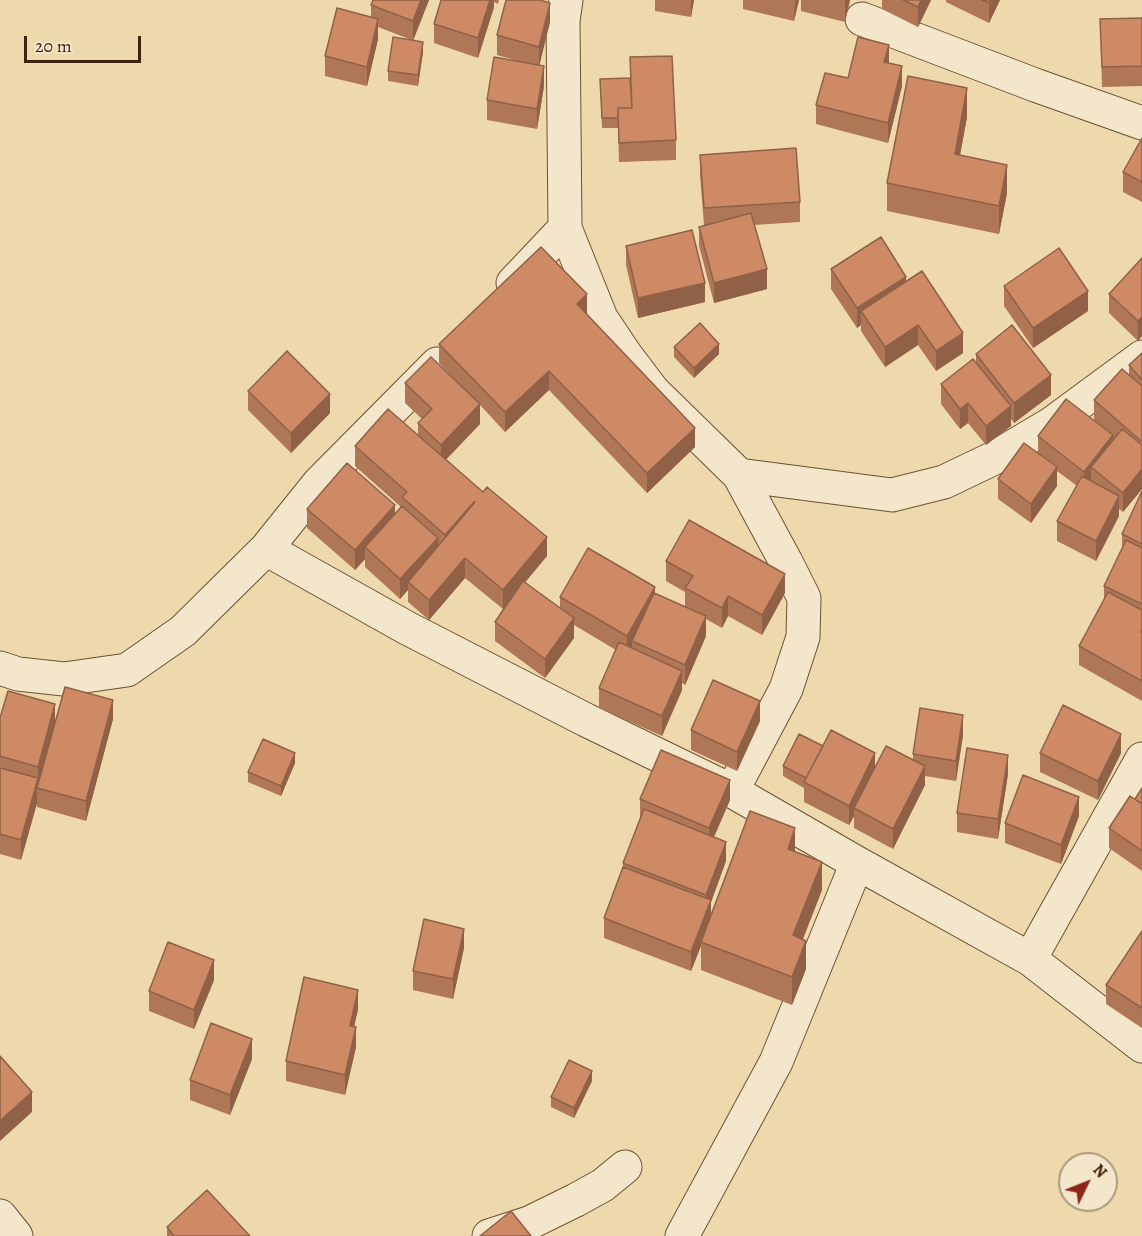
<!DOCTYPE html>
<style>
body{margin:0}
#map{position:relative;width:1142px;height:1236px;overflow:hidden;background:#eed9ad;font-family:Alegreya,serif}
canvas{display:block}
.north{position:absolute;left:1058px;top:1152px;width:60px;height:60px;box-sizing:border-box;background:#f4e6ca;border:2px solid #ac987e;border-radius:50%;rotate:47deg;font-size:16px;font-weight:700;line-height:24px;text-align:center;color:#40230d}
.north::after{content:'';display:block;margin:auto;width:21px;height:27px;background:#8f2418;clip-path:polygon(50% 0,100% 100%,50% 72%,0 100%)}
.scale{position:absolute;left:24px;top:36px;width:117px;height:27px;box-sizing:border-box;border:3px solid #40230d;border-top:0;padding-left:8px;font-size:18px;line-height:21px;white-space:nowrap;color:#40230d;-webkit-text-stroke:4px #f4e6ca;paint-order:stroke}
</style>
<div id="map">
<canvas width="1142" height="1236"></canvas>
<div class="north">N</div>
<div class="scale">20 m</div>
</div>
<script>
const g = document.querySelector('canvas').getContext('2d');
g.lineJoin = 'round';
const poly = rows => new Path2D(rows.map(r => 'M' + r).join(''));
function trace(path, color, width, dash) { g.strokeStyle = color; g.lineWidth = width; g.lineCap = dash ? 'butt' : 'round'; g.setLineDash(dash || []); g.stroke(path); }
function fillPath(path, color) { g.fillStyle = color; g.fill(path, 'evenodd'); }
const minor = poly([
 [862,19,1035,85,1142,123],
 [565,228,563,21,566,0],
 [739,475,892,495,944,482,992,459,1051,424,1142,357],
 [266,549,407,628,586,720,732,791,786,689,803,637,804,598,786,562,739,475,653,391,625,354,601,318,565,228,513,283],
 [0,668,18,674,64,679,127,670,183,631,266,549,319,483,437,364],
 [732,791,857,863,1030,959,1142,1046],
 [1030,959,1142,759],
 [0,1216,16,1236],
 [489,1236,529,1223,576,1200,603,1185,625,1167],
 [682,1236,776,1062,857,863]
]);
trace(minor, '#6c5035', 35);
trace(minor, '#f4e6ca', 33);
fillPath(poly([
 [429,0,413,40,423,52,418,86,388,81,388,71,409,39,378,27,378,39,367,86,325,76,325,56,371,17,371,5],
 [441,0,499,0,498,4,494,2,494,7,478,58,434,43,434,24],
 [655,0,694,0,691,17,655,11],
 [743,0,799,0,794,21,743,9],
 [801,0,850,0,845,22,801,11],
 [882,0,931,0,918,27,882,9],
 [946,0,1000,0,989,23,946,2],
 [1142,18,1142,86,1102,87,1100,19],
 [550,22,539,65,544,86,537,129,487,120,487,100,525,63,497,55,497,35],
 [630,57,676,140,676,160,619,162,618,128,602,128,600,79,630,78],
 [848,78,902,86,888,143,816,124,816,105],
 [967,117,960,155,1007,193,999,234,887,211,887,183],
 [1142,138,1142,202,1123,192,1123,172],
 [700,155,800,202,800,222,754,225,767,289,714,303,699,246,699,227,704,225,700,175],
 [626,246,705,302,638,318,626,265],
 [1142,258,1138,341,1109,313,1109,294],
 [831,269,906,282,963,353,936,371,918,345,885,367,861,331,861,325,857,328,831,289],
 [1004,286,1088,311,1033,348,1004,306],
 [587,314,695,447,647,493,549,390,505,432,480,405,480,424,446,460,547,556,525,582,560,608,560,597,655,593,685,607,685,592,666,581,666,561,785,593,762,635,728,616,722,628,706,619,706,636,685,685,682,683,682,690,662,736,599,708,599,688,616,650,574,625,574,638,545,678,495,641,495,622,503,609,465,578,429,620,408,602,408,590,400,599,365,567,365,559,355,570,307,528,307,509,395,514,401,507,355,466,355,446,418,436,418,423,422,419,405,403,405,383,460,385,439,363,439,344],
 [674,347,719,354,694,378,674,357],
 [1142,353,1142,489,1123,512,1119,509,1119,516,1096,561,1057,541,1057,521,1077,486,1057,471,1057,486,1031,523,998,499,998,479,1038,453,1038,436,1105,429,1094,420,1094,400,1129,375,1129,365],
 [976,354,1051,395,1014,423,1011,419,1011,426,986,445,968,423,960,429,941,404,941,384,976,363],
 [248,391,330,413,291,453,248,410],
 [1142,491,1142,701,1079,665,1079,646,1104,599,1104,586,1122,549,1122,534],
 [0,718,55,721,113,719,86,821,37,807,37,803,21,860,0,854],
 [760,721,737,771,691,750,691,730],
 [963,735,956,781,925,776,925,785,893,849,854,828,854,816,849,825,804,802,804,788,783,776,783,766,823,746,875,767,913,760,913,754],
 [1040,753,1121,753,1098,800,1040,772],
 [295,763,281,796,248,782,248,772],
 [1008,774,998,839,957,832,957,813],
 [1142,788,1142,871,1109,848,1109,828,1135,799],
 [640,799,730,800,714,837,726,861,711,902,711,916,795,852,822,890,803,939,806,969,792,1005,701,970,701,946,691,971,604,938,604,918,623,867,623,863,640,818],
 [1079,816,1061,864,1005,843,1005,823],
 [1142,931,1142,1028,1106,1004,1106,985],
 [464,948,453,999,413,990,413,971],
 [214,980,194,1029,149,1011,149,991],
 [358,1009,354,1027,356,1047,345,1095,286,1081,286,1061],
 [252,1059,230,1115,190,1100,190,1080],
 [592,1081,574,1118,551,1107,551,1097],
 [167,1227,250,1236,167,1236]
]), '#b07757');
fillPath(poly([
 [421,0,429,0,413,41,413,21],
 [490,0,494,0,494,7,478,58,478,38],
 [691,0,694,0,691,17],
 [795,0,799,0,794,21],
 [845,0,850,0,845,22],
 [921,0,931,0,918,27,918,7],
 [991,0,1000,0,989,23,989,3],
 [550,3,550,22,539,67,539,47],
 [378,19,378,39,367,86,367,67],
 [423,42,423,52,418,86,418,75],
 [889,45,889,64,884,62],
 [544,66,544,86,537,129,537,109],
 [902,66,902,86,888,143,888,123],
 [967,88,967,117,955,182,955,154],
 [1007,165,1007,193,999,234,999,206],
 [767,269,767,289,714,303,714,283],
 [906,277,906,296,861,311,861,325,857,328,857,308],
 [705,283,705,302,638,318,638,298],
 [1088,291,1088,311,1033,348,1033,328],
 [587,294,587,314,577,304],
 [1142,317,1142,336,1138,341,1138,321],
 [918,325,918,345,885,367,885,347],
 [963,333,963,353,936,371,936,351],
 [719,344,719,354,694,378,694,368],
 [549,371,549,390,505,432,505,412],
 [1051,375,1051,395,1014,423,1014,403],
 [330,394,330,413,291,453,291,433],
 [968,403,968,423,960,429,960,409],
 [480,404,480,424,441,464,441,445],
 [1011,406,1011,426,986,445,986,426],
 [695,428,695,447,647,493,647,473],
 [1113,435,1113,455,1091,467,1091,483,1084,492,1084,472],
 [1057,467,1057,486,1031,523,1031,504],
 [1142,469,1142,489,1123,512,1123,493],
 [1119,496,1119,516,1096,561,1096,541],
 [474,502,474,521,445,554,445,535],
 [395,505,395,524,365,547,365,559,355,570,355,550],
 [547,537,547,556,503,609,503,590],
 [438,538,438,558,408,582,408,590,400,599,400,579],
 [465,558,465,578,429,620,429,600],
 [785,574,785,593,762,635,762,615],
 [655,587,655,607,632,641,632,647,627,656,627,636],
 [728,596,728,616,722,628,722,608],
 [706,616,706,636,685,685,685,665],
 [574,618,574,638,545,678,545,659],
 [682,671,682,690,662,736,662,716],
 [113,700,113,719,86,821,86,801],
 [760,701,760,721,737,771,737,752],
 [55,704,55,723,37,788,37,803,21,860,21,840,38,779,38,767],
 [963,715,963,735,956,781,956,761],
 [1121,734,1121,753,1098,800,1098,781],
 [295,753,295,763,281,796,281,786],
 [875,753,875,773,854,808,854,816,849,825,849,806],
 [1008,755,1008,774,998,839,998,819],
 [925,766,925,785,893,849,893,829],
 [730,780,730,800,709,848,709,828],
 [1079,797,1079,816,1061,864,1061,845],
 [795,828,795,856,788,849],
 [726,842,726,861,711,902,711,920,701,942,701,946,691,971,691,952,706,913,706,895],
 [822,862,822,890,793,964,793,935],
 [464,929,464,948,453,999,453,979],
 [806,941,806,969,792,1005,792,977],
 [214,960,214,980,194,1029,194,1010],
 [358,990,358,1009,350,1045,350,1026],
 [356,1027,356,1047,345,1095,345,1075],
 [252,1039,252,1059,230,1115,230,1095],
 [592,1071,592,1081,574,1118,574,1108],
 [32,1092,32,1112,0,1141,0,1121]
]), '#906147');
const building = poly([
 [373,0,421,0,413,21,371,5,373,0],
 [441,0,490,0,478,38,434,24,441,0],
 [506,0,540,0,550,3,539,47,497,35,506,0],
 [903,0,921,0,918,7,903,0],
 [982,0,991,0,989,3,982,0],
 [337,8,378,19,367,67,325,56,337,8],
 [1142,18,1142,66,1102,67,1100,19,1142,18],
 [393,37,423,42,418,75,388,71,393,37],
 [858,37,889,45,884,62,902,66,888,123,816,105,825,73,848,78,858,37],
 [672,56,676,140,619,143,618,108,632,108,630,57,672,56],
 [494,57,544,66,537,109,487,100,494,57],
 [908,76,967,88,955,154,1007,165,999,206,887,183,908,76],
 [630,78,632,108,618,108,618,118,602,118,600,79,630,78],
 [1142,138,1142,182,1123,172,1142,138],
 [796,148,800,202,704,208,700,155,796,148],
 [751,213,767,269,714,283,699,227,751,213],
 [692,230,705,283,638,298,626,246,692,230],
 [881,237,906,277,857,308,831,269,881,237],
 [541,247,587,294,577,304,695,428,647,473,549,371,505,412,439,344,541,247],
 [1059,248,1088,291,1033,328,1004,286,1059,248],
 [1142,258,1142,317,1138,321,1109,294,1142,258],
 [922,271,963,333,936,351,918,325,885,347,861,311,922,271],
 [700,323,719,344,694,368,674,347,700,323],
 [1012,325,1051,375,1014,403,976,354,1012,325],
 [287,351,330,394,291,433,248,391,287,351],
 [1142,353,1142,380,1129,365,1142,353],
 [431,357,480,404,441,445,418,423,432,409,405,383,431,357],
 [973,359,1011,406,986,426,968,403,960,409,941,384,973,359],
 [1122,369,1142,386,1142,440,1141,441,1094,400,1122,369],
 [1066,399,1113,435,1084,472,1038,436,1066,399],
 [388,409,483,492,487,487,547,537,503,590,465,558,429,600,408,582,475,502,474,502,445,535,402,497,407,492,355,446,388,409],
 [1122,429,1142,445,1142,469,1123,493,1091,467,1122,429],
 [1024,443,1057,467,1031,504,998,479,1024,443],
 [347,463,395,505,355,550,307,509,347,463],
 [1082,476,1119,496,1096,541,1057,521,1082,476],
 [1142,491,1142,544,1122,534,1142,491],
 [402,506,438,538,400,579,365,547,402,506],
 [689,520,785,574,762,615,728,596,722,608,685,588,693,576,666,561,689,520],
 [1126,540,1142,548,1142,604,1104,586,1126,540],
 [588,548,655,587,627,636,560,597,588,548],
 [523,581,574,618,545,659,495,622,523,581],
 [1108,592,1142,610,1142,629,1141,632,1142,633,1142,681,1079,646,1108,592],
 [654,593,706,616,685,665,632,641,654,593],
 [619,642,682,671,662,716,599,688,619,642],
 [713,680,760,701,737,752,691,730,713,680],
 [65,687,113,700,86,801,37,788,65,687],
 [8,691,55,704,38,767,0,756,0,718,8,691],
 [1063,705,1121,734,1098,781,1040,753,1063,705],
 [920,708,963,715,956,761,913,754,920,708],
 [831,730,875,753,849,806,804,782,831,730],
 [799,734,823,746,806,778,783,766,799,734],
 [263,739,295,753,281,786,248,772,263,739],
 [886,746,925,766,893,829,854,808,886,746],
 [967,748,1008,755,998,819,957,813,967,748],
 [661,750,730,780,709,828,640,799,661,750],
 [0,768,38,778,21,840,0,834,0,768],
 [1023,775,1079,797,1061,845,1005,823,1023,775],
 [1142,788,1142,804,1135,799,1142,788],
 [1130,796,1142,804,1142,851,1109,828,1130,796],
 [644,809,726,842,706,895,623,863,644,809],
 [750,811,795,828,788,849,822,862,793,935,806,941,792,977,701,942,750,811],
 [623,867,711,900,691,952,604,918,623,867],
 [424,919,464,929,453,979,413,971,424,919],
 [1142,931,1142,1008,1106,985,1142,931],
 [168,942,214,960,194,1010,149,991,168,942],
 [304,977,358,990,350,1026,356,1027,345,1075,286,1061,304,977],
 [211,1023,252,1039,230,1095,190,1080,211,1023],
 [0,1056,32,1092,0,1121,0,1056],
 [569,1060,592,1071,574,1108,551,1097,569,1060],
 [207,1190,250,1236,174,1236,167,1227,207,1190],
 [511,1211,531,1236,480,1236,511,1211]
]);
fillPath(building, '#cd8a65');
trace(building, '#906147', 1.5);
</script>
